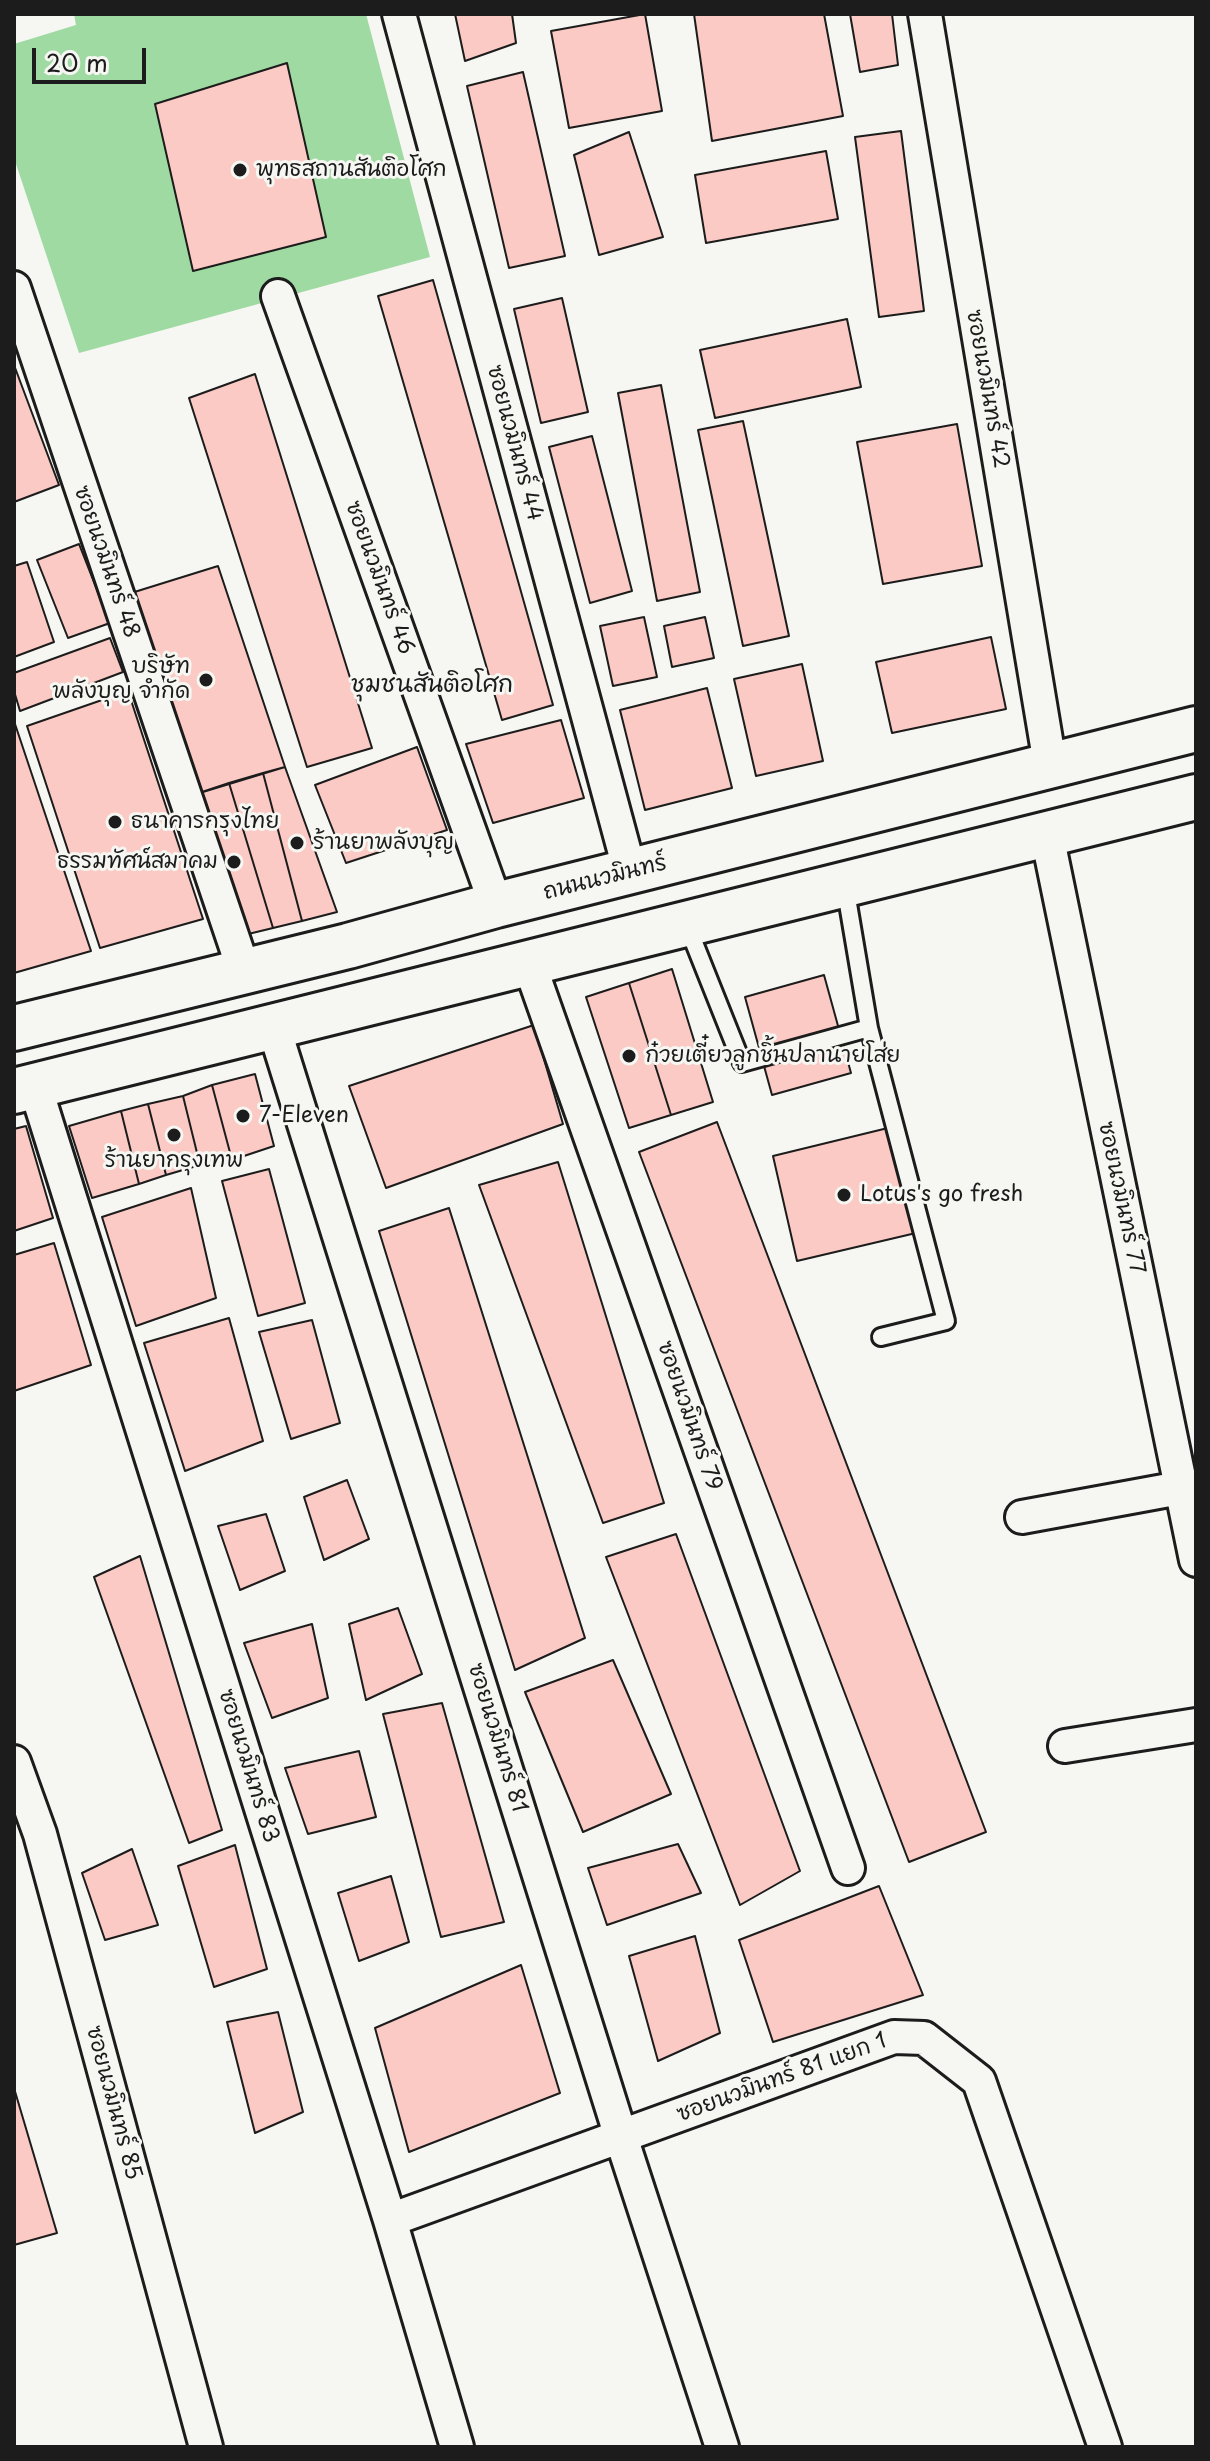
<!DOCTYPE html>
<meta charset="utf-8">
<style>
body{margin:0}
#map{position:relative;width:1210px;height:2461px;overflow:hidden;background:#f6f6f2;font-family:"Playpen Sans",sans-serif}
canvas{display:block}
.frame{position:absolute;inset:0;border:16px solid #1c1c1c;pointer-events:none}
.scale{position:absolute;left:32px;top:48px;width:114px;height:36px;box-sizing:border-box;border:4px solid #1c1c1c;border-top:0;padding-left:10px;font-size:24px;line-height:28px;white-space:nowrap;color:#1c1c1c;-webkit-text-stroke:6px #f6f6f2;paint-order:stroke}
</style>
<div id="map">
<canvas width="1210" height="2461"></canvas>
<div class="frame"></div>
<div class="scale">20 m</div>
</div>
<script>
const g = document.querySelector('canvas').getContext('2d');
g.lineJoin = 'round';
function fillPath(path, color) { g.fillStyle = color; g.fill(path, 'evenodd'); }
const poly = rows => new Path2D(rows.map(r => 'M' + r).join(''));
function trace(path, color, width, dash) { g.strokeStyle = color; g.lineWidth = width; g.lineCap = dash ? 'butt' : 'round'; g.setLineDash(dash || []); g.stroke(path); }
function drawText(font, color, halo, rows, align = 'center') {
  g.font = font + ' "Playpen Sans","Playpen Sans Thai",sans-serif'; g.lineWidth = 6; g.setLineDash([]); g.textBaseline = 'middle'; g.strokeStyle = halo; g.fillStyle = color; for (const [text, x, y, turn = 0] of rows) {
    g.save(); g.translate(x, y); g.rotate((+turn || 0) * Math.PI / 180); g.textAlign = isNaN(turn) ? turn : align; if (halo) g.strokeText(text, 0, 0); g.fillText(text, 0, 0); g.restore();
  }
}
fillPath(poly([
 [74,14,366,14,430,257,79,353,14,158,14,44,76,25]
]), '#9edaa1');
const building = poly([
 [455,14,512,14,516,43,465,61,455,14],
 [645,14,662,111,569,128,551,31,645,14],
 [694,14,824,14,843,116,712,141,694,14],
 [850,14,892,14,898,65,860,72,850,14],
 [287,63,326,237,193,271,155,104,287,63],
 [523,72,565,256,509,268,467,86,523,72],
 [901,131,924,311,879,317,855,137,901,131],
 [629,132,663,237,599,255,574,155,629,132],
 [826,151,838,219,706,243,695,175,826,151],
 [433,280,553,705,502,720,378,296,433,280],
 [562,298,588,412,541,423,514,309,562,298],
 [847,319,861,387,715,418,700,350,847,319],
 [14,365,59,485,14,502,14,365],
 [255,374,372,748,307,767,189,398,255,374],
 [661,385,700,592,657,601,618,393,661,385],
 [743,421,789,636,743,646,698,430,743,421],
 [957,424,982,566,883,584,857,442,957,424],
 [592,436,632,591,590,603,549,447,592,436],
 [79,544,110,623,68,638,37,560,79,544],
 [27,562,54,642,14,657,14,566,27,562],
 [218,566,285,767,193,795,128,594,218,566],
 [644,617,657,677,613,686,600,626,644,617],
 [705,617,714,658,672,667,664,626,705,617],
 [991,637,1006,709,892,733,876,662,991,637],
 [110,638,123,672,20,711,14,691,14,673,110,638],
 [802,664,823,761,756,776,734,679,802,664],
 [707,688,732,788,645,810,620,710,707,688],
 [128,691,203,919,100,948,27,726,128,691],
 [561,720,584,798,493,823,466,744,561,720],
 [14,721,91,951,14,973,14,721],
 [417,747,447,830,346,863,315,785,417,747],
 [285,767,337,912,302,921,263,773,285,767],
 [263,773,302,921,273,928,229,783,263,773],
 [229,783,273,928,240,936,193,795,229,783],
 [672,969,713,1102,671,1115,629,983,672,969],
 [824,975,851,1073,772,1095,745,997,824,975],
 [629,983,671,1115,629,1128,586,997,629,983],
 [534,1025,563,1124,386,1188,349,1086,534,1025],
 [255,1074,274,1146,232,1160,212,1085,255,1074],
 [212,1085,232,1160,200,1165,183,1096,212,1085],
 [183,1096,200,1165,166,1175,148,1104,183,1096],
 [148,1104,166,1175,139,1184,121,1111,148,1104],
 [121,1111,139,1184,92,1198,69,1126,121,1111],
 [717,1122,986,1832,909,1862,639,1152,717,1122],
 [26,1126,53,1218,14,1231,14,1129,26,1126],
 [892,1127,916,1233,797,1261,773,1156,892,1127],
 [558,1162,664,1503,603,1523,479,1185,558,1162],
 [269,1169,305,1303,258,1316,222,1181,269,1169],
 [191,1188,216,1298,136,1326,102,1217,191,1188],
 [449,1208,585,1638,515,1670,379,1231,449,1208],
 [54,1243,91,1365,14,1391,14,1255,54,1243],
 [229,1318,263,1441,185,1471,144,1343,229,1318],
 [312,1320,340,1423,291,1439,259,1332,312,1320],
 [347,1480,369,1539,324,1560,304,1497,347,1480],
 [266,1514,285,1571,240,1590,218,1526,266,1514],
 [676,1534,800,1871,740,1905,606,1557,676,1534],
 [140,1556,222,1830,189,1843,94,1577,140,1556],
 [398,1608,422,1674,366,1700,349,1624,398,1608],
 [312,1624,328,1698,272,1718,244,1643,312,1624],
 [613,1660,671,1794,583,1832,525,1692,613,1660],
 [442,1703,504,1922,441,1937,383,1714,442,1703],
 [359,1751,376,1817,308,1834,285,1768,359,1751],
 [678,1844,701,1893,607,1925,588,1868,678,1844],
 [235,1845,267,1969,214,1987,178,1866,235,1845],
 [132,1849,158,1925,105,1940,82,1873,132,1849],
 [391,1876,409,1942,359,1961,338,1893,391,1876],
 [879,1886,923,1995,773,2042,739,1940,879,1886],
 [695,1936,720,2033,658,2061,629,1956,695,1936],
 [521,1965,560,2093,409,2152,375,2028,521,1965],
 [278,2012,303,2112,255,2133,227,2022,278,2012],
 [14,2088,57,2233,14,2245,14,2088]
]);
fillPath(building, '#fbcac4');
trace(building, '#1c1c1c', 2);
const lane = poly([
 [687,925,742,1063,869,1028,845,886],
 [869,1028,946,1321,881,1337]
]);
const street = poly([
 [399,14,630,872],
 [925,14,1050,764],
 [14,288,244,971],
 [278,296,496,905],
 [1047,835,1196,1560],
 [529,963,848,1868],
 [274,1028,621,2137,722,2447],
 [35,1086,390,2220,457,2447],
 [1022,1517,1180,1488],
 [1065,1746,1196,1725],
 [14,1762,40,1834,206,2447],
 [390,2220,894,2037,924,2038,979,2081,1105,2447]
]);
const secondary = poly([
 [14,1028,348,946,496,905,1196,729],
 [14,1091,1196,797]
]);
trace(lane, '#1c1c1c', 22);
trace(street, '#1c1c1c', 38);
trace(secondary, '#1c1c1c', 50);
trace(lane, '#f6f6f2', 16);
trace(street, '#f6f6f2', 32);
trace(secondary, '#f6f6f2', 44);
for (const [x, y, r, color] of [
 [240,170,8,"#1c1c1c"],
 [206,680,8,"#1c1c1c"],
 [115,822,8,"#1c1c1c"],
 [297,843,8,"#1c1c1c"],
 [234,862,8,"#1c1c1c"],
 [629,1056,8,"#1c1c1c"],
 [243,1116,8,"#1c1c1c"],
 [174,1135,8,"#1c1c1c"],
 [844,1195,8,"#1c1c1c"]
]) { const dot = new Path2D(); dot.arc(x, y, r, 0, 2 * Math.PI); g.fillStyle = color; g.fill(dot); trace(dot, '#f6f6f2', 3); }
drawText('22px', '#1c1c1c', '#f6f6f2', [
 ["พุทธสถานสันติอโศก",256,170],
 ["บริษัท",190,667,"right"],
 ["พลังบุญ จำกัด",190,692,"right"],
 ["ธนาคารกรุงไทย",131,822],
 ["ร้านยาพลังบุญ",313,843],
 ["ธรรมทัศน์สมาคม",218,862,"right"],
 ["ก๋วยเตี๋ยวลูกชิ้นปลานายโส่ย",645,1056],
 ["7-Eleven",259,1116],
 ["ร้านยากรุงเทพ",174,1161,"center"],
 ["Lotus's go fresh",860,1195]
], 'left');
drawText('22px', '#1c1c1c', '#f6f6f2', [
 ["ซอยนวมินทร์ 42",987,389,80],
 ["ซอยนวมินทร์ 44",514,443,75],
 ["ซอยนวมินทร์ 48",106,562,71],
 ["ซอยนวมินทร์ 46",379,578,70],
 ["ถนนนวมินทร์",605,878,-14],
 ["ซอยนวมินทร์ 77",1121,1198,78],
 ["ซอยนวมินทร์ 79",689,1416,71],
 ["ซอยนวมินทร์ 81",497,1738,73],
 ["ซอยนวมินทร์ 83",248,1766,73],
 ["ซอยนวมินทร์ 81 แยก 1",782,2078,-20],
 ["ซอยนวมินทร์ 85",113,2103,75]
]);
drawText('24px', '#1c1c1c', '#f6f6f2', [
 ["ชุมชนสันติอโศก",432,685]
]);
</script>
